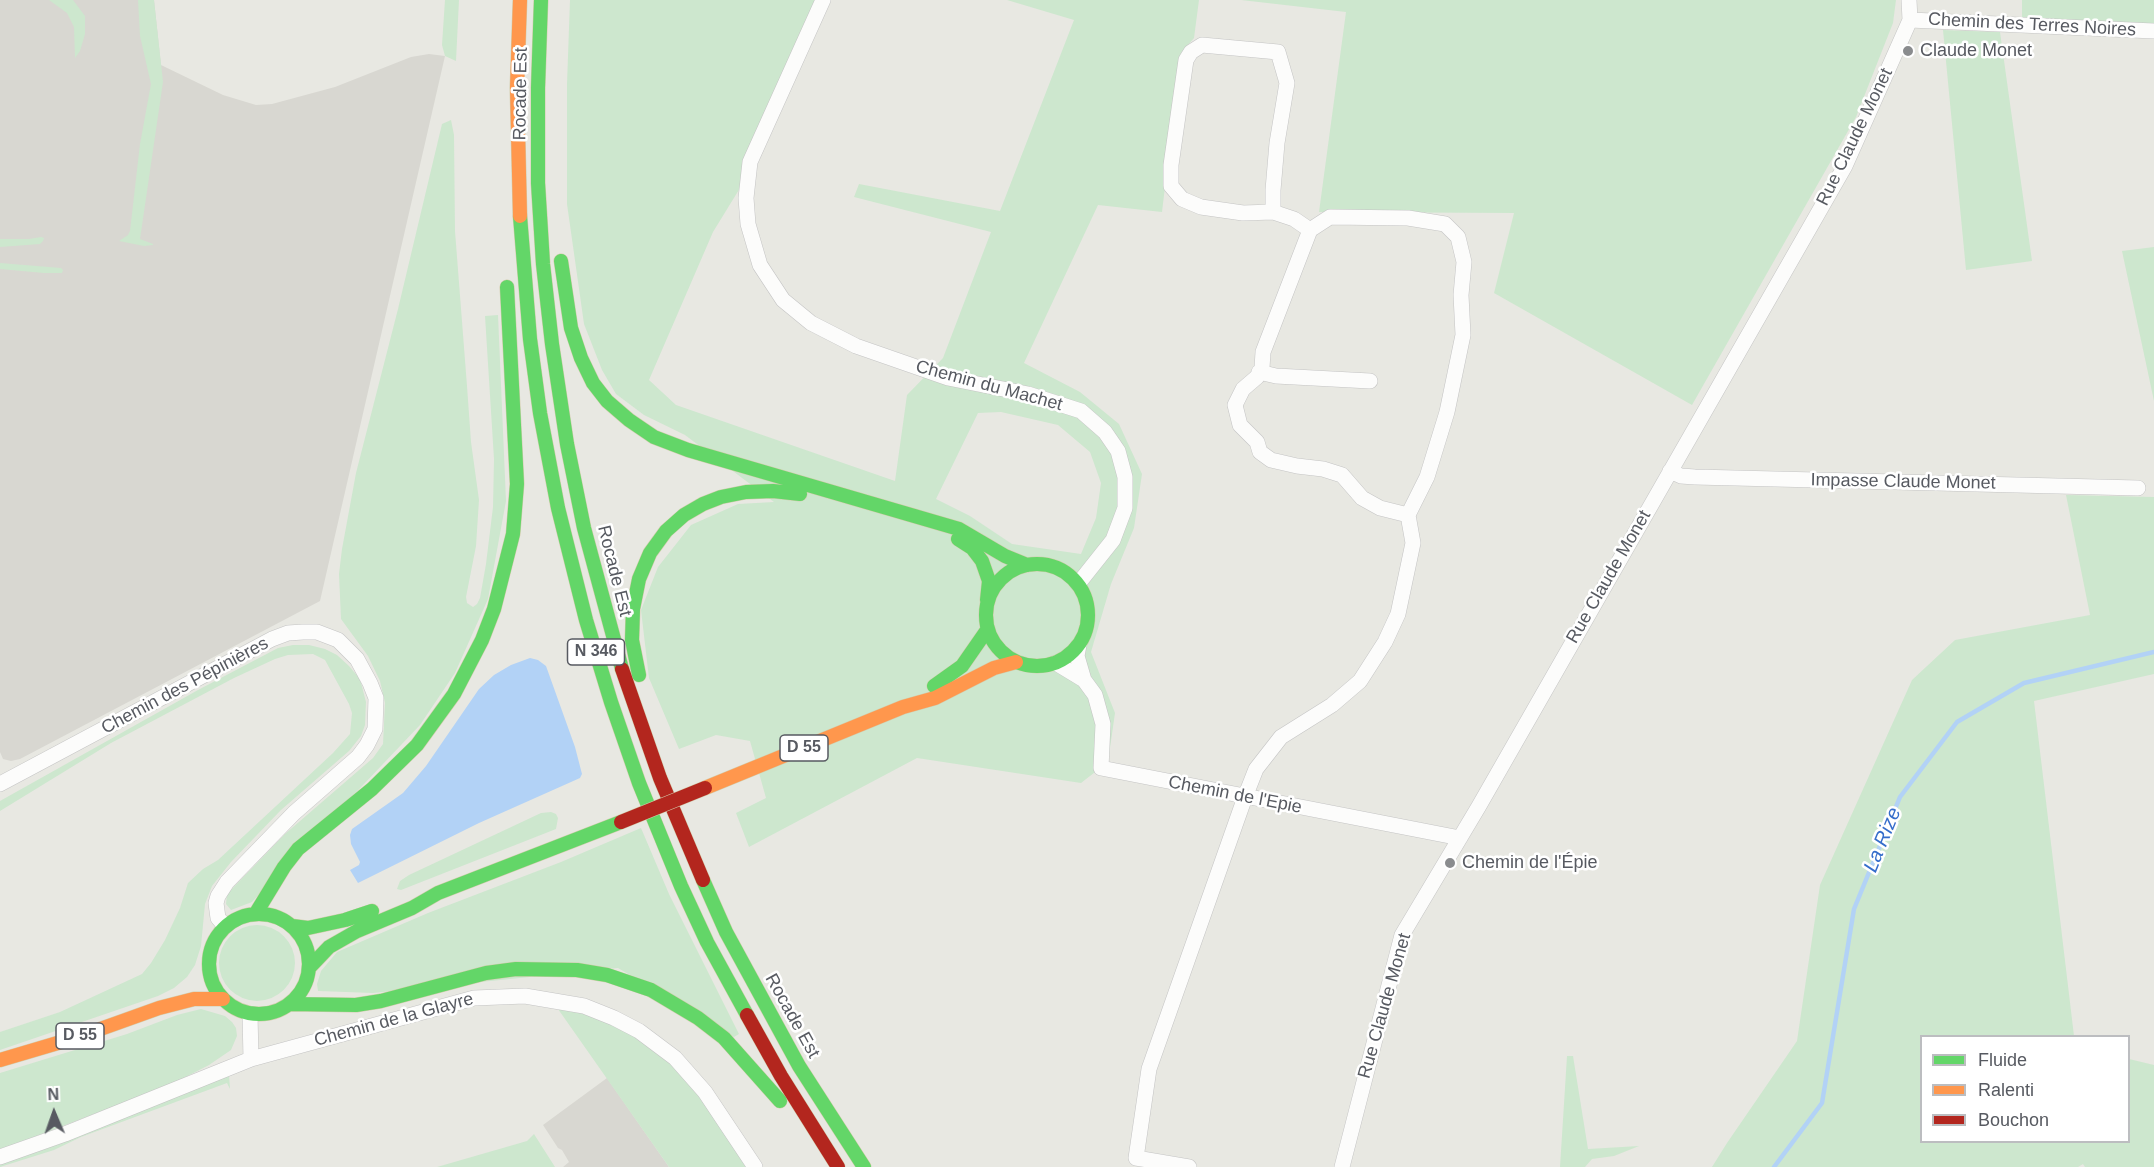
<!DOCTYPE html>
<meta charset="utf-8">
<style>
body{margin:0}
#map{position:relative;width:2154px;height:1167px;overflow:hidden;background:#e8e8e2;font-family:Helvetica,sans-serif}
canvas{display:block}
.legend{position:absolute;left:1920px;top:1035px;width:210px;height:108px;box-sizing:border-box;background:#fff;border:2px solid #bcbdc0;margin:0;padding:8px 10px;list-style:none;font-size:18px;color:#575a61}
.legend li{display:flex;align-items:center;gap:12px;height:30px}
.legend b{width:30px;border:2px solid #bcbdc0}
.north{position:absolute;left:24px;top:1083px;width:60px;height:60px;-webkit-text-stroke:4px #fff;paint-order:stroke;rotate:358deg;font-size:16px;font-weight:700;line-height:24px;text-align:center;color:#575a61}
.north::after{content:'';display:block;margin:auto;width:21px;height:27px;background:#575a61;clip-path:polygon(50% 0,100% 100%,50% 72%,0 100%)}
</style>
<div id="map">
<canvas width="2154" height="1167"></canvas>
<ul class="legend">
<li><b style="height:8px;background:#63d668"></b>Fluide</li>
<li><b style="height:8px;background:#ff974d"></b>Ralenti</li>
<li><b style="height:8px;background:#b3261e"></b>Bouchon</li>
</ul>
<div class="north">N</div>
</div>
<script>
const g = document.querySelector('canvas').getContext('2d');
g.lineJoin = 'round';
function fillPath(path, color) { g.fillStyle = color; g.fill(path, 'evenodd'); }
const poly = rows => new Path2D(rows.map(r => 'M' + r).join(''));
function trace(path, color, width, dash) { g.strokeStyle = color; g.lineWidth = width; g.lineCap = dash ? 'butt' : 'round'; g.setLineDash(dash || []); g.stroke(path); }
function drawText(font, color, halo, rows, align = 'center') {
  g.font = font + ' Helvetica,sans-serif'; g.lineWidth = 5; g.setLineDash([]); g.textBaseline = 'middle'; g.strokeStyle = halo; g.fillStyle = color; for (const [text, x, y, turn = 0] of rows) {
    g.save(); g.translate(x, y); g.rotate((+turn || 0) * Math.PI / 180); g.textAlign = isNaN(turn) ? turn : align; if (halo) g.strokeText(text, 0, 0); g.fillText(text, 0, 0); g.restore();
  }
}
fillPath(poly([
 [0,0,154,0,161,65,223,95,256,105,272,104,335,87,411,57,429,54,445,56,320,601,20,759,11,761,3,759,0,752],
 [607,1078,669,1167,563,1167,569,1162,562,1150,558,1148,543,1125]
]), '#d8d7d1');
fillPath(poly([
 [49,0,73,0,85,16,85,34,80,51,75,58,74,27,67,13],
 [138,0,154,0,163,82,140,239,153,244,153,245,144,246,119,241,128,235,130,231,140,144,151,84,140,36],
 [445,0,459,0,456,61,445,56,442,45],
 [570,0,827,0,764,149,713,232,649,380,676,405,895,481,907,395,943,358,991,232,854,197,859,184,1000,211,1074,20,1007,0,1199,0,1194,38,1181,53,1162,212,1098,205,1024,363,1080,392,1119,424,1142,474,1134,528,1111,584,1091,652,1115,713,1108,762,1081,783,917,758,749,847,736,813,766,798,750,741,716,735,679,749,649,678,641,610,658,567,691,525,738,504,774,502,685,435,644,415,616,394,602,370,584,324,567,204,567,84],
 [1001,412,1058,425,1090,452,1101,483,1096,518,1081,554,1012,544,970,516,936,499,978,413],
 [1241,0,1896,0,1893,23,1856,117,1692,405,1494,293,1514,213,1319,212,1346,12],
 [2022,0,2154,0,2154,24,2022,18],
 [1943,30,2000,32,2032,261,1966,270],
 [451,120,454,135,455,231,467,386,471,442,479,500,476,546,466,597,467,603,473,607,477,604,480,598,486,564,493,507,494,459,485,316,498,315,506,501,488,599,455,673,420,725,252,902,231,910,226,904,227,894,285,834,373,758,383,744,385,703,380,681,368,656,341,619,339,574,342,549,356,473,398,309,442,124],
 [41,237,44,238,43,241,40,244,0,247,0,239,29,239],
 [2154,247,2154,401,2122,251],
 [0,263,61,268,63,270,62,273,44,273,0,269],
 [2066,495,2154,497,2154,674,2034,701,2074,1036,1922,1036,1922,1142,2128,1142,2129,1059,2154,1065,2154,1167,2085,1167,2083,1164,2078,1167,1712,1167,1727,1143,1797,1041,1820,885,1912,680,1955,640,2090,615],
 [293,645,309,645,325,649,337,655,349,666,360,679,366,702,365,725,361,736,349,751,281,810,231,862,212,886,205,904,201,946,195,965,187,977,174,988,158,996,0,1050,0,1032,60,1012,142,974,151,963,165,940,180,908,188,883,203,869,218,860,333,753,350,734,352,713,349,704,325,660,313,654,288,655,275,659,234,678,111,743,0,811,0,801,198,690,278,648],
 [551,812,556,814,558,818,556,829,401,890,397,889,400,881,409,875,541,813],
 [641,828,669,894,739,1034,734,1037,618,968,373,993,318,991,317,984,321,971,337,952,428,913,561,862],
 '219 963a38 38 0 1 1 76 0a38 38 0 1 1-76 0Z',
 [201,1009,225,1016,232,1022,236,1028,237,1036,231,1050,209,1065,170,1085,0,1150,0,1073,127,1034,177,1015],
 [558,1009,588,1014,623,1028,680,1070,709,1107,748,1167,669,1167],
 [1567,1056,1573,1056,1588,1149,1639,1146,1614,1156,1592,1159,1585,1167,1560,1167],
 [229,1075,230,1089,227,1083,81,1137,54,1150,0,1167,0,1163],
 [534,1134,555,1167,437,1167,527,1141]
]), '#cde7ce');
fillPath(poly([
 [530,658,538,660,546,666,575,747,582,774,580,778,479,823,358,883,350,870,359,865,360,862,351,844,350,835,352,829,403,793,426,766,479,689,494,675,511,665]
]), '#b2d2f6');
trace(poly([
 [1774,1167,1822,1103,1854,909,1900,797,1957,722,2024,683,2154,652]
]), '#b2d2f6', 4.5);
const street = poly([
 [823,0,750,162,746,198,748,224,760,265,783,300,811,323,856,346,948,378,1028,394,1081,411,1105,432,1118,451,1125,477,1125,508,1113,540,1078,584],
 [1910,20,2154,31],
 [1273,212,1273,190,1277,143,1287,83,1278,52,1202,45,1191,52,1186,60,1171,165,1171,186,1182,199,1201,207,1243,213,1273,212,1294,219,1310,230],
 [1259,372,1276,376,1370,381],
 [1670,471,1681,476,1695,477,2138,488],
 [1079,645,1077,656,1084,680,1095,695,1103,724,1101,768,1460,838],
 [1056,663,1084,680],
 [0,784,272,639,288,633,303,632,317,632,338,640,357,659,370,683,376,698,375,729,367,745,358,757,294,813,227,882,218,896,216,903,218,918,225,926],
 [250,1014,251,1059,474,998,525,996,584,1006,614,1018,639,1031,675,1058,705,1092,755,1167],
 [0,1157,65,1134,251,1059],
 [1189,1167,1136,1158,1149,1069,1245,797,1256,769,1281,737,1332,705,1360,681,1385,642,1398,614,1413,543,1408,515,1380,508,1362,498,1342,475,1323,469,1297,466,1271,460,1260,452,1257,442,1240,425,1235,405,1243,389,1257,377,1262,368,1263,352,1310,230,1330,217,1408,218,1445,224,1458,237,1464,262,1461,295,1463,335,1447,412,1427,477,1408,515],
 [1342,1167,1402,935,1479,806,1845,166,1910,20,1909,0]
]);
const fast = poly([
 [541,0,538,88,538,183,543,264,552,344,567,444,584,528,622,669],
 [520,216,530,339,540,413,558,508,586,620,611,702,639,783,681,886,707,942,747,1015],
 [561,261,571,328,581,358,593,383,607,401,629,420,654,437,688,450,959,529,1005,556,1027,565],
 [958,539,972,548,982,561,989,581,987,600],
 '986 615a51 51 0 1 1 102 0a51 51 0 1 1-102 0Z',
 [639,675,632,640,633,609,639,579,650,553,666,531,684,515,703,504,721,497,746,492,773,491,800,494],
 [934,686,962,666,987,630],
 [703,880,726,932,799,1066,864,1167],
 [256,913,284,867,298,849,372,789,417,745,454,694,482,640,494,609,513,534,517,484,507,287],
 '209 964a50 50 0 1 1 100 0a50 50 0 1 1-100 0Z',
 [292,926,308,928,345,920,372,911],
 [309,968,329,947,357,931,412,908,438,893,621,822],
 [289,1004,356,1005,381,1001,486,973,516,969,577,970,607,975,651,990,698,1018,724,1038,780,1101]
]);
const slow = poly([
 [520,216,517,88,520,0],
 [705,788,903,707,935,698,994,668,1016,662],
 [0,1060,78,1037,159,1008,194,999,223,999]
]);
const jam = poly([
 [622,669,660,778,703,880],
 [747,1015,781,1076,838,1167]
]);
trace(street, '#c4c4c4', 16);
trace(fast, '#d3cdad', 15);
trace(slow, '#d3cdad', 15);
trace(jam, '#d3cdad', 15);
trace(street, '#fcfcfb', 15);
trace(fast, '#63d668', 14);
trace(slow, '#ff974d', 14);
trace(jam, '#b3261e', 14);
const jamBridge = poly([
 [621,822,705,788]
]);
trace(jamBridge, '#d3cdad', 15, []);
trace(jamBridge, '#b3261e', 14);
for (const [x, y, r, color] of [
 [1908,51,6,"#8a8c8e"],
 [1450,863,6,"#8a8c8e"]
]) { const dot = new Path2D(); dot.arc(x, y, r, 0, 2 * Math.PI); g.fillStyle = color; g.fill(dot); trace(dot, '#fff', 2); }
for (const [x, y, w] of [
 [596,652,57],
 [804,748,48],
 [80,1036,48]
]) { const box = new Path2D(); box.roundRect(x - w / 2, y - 13, w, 26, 4.5); g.fillStyle = '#fff'; g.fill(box); trace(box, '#575a61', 1.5); }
drawText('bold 16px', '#575a61', null, [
 ["N 346",596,652],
 ["D 55",804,748],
 ["D 55",80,1036]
]);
drawText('18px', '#575a61', '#fff', [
 ["Chemin des Terres Noires",2032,25,3],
 ["Rocade Est",521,94,-89],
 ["Rue Claude Monet",1855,137,-64],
 ["Chemin du Machet",989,386,15],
 ["Impasse Claude Monet",1903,482,1],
 ["Rocade Est",614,571,76],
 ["Rue Claude Monet",1609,577,-60],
 ["Chemin des Pépinières",185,686,-28],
 ["Chemin de l'Epie",1235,795,11],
 ["Rue Claude Monet",1385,1006,-74],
 ["Rocade Est",792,1016,61],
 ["Chemin de la Glayre",394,1020,-15]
]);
drawText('18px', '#575a61', '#fff', [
 ["Claude Monet",1920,51],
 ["Chemin de l'Épie",1462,863]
], 'left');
drawText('italic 20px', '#356dcb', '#fff', [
 ["La Rize",1883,840,-68]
]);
</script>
